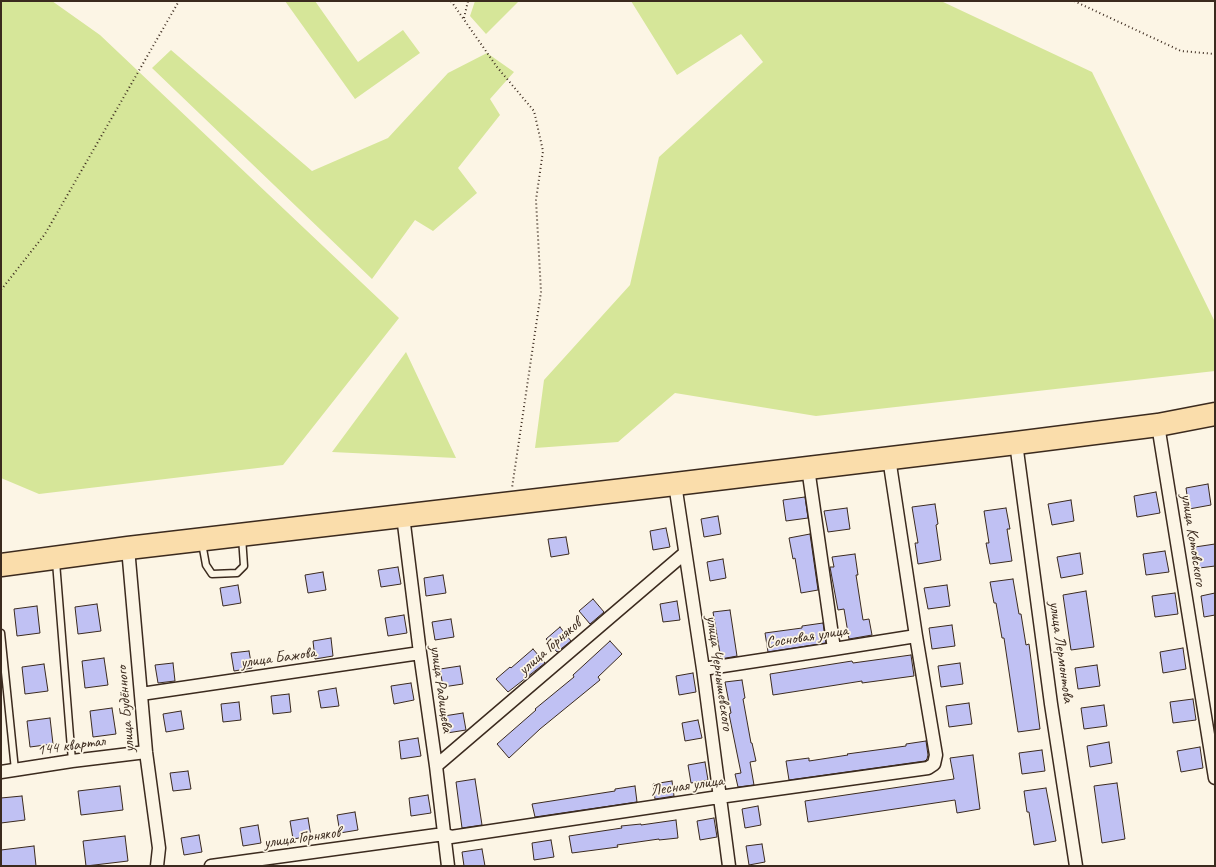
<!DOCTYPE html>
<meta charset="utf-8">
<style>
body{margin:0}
#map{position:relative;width:1216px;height:867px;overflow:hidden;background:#fcf5e5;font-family:Caveat,sans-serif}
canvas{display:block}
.frame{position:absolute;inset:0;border:2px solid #3b2a1e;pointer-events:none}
</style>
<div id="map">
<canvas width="1216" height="867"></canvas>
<div class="frame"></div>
</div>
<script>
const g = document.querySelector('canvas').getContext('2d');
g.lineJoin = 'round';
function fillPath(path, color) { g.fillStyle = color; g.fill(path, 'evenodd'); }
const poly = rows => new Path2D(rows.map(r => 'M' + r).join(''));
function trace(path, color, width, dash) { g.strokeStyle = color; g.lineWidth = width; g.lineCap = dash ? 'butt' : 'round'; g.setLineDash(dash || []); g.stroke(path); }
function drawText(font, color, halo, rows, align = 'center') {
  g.font = font + ' Caveat,sans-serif'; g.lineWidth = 3.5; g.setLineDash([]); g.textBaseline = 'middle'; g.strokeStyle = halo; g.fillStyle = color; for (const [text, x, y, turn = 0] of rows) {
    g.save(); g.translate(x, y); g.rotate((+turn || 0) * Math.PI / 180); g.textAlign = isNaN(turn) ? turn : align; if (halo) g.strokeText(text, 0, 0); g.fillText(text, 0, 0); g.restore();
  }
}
fillPath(poly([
 [1,1,52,1,100,35,399,318,283,465,39,494,1,478],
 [285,1,315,1,358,62,403,30,420,53,355,99],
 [475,1,519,1,486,34,470,16],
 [631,1,941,1,1092,72,1215,322,1215,371,816,416,675,393,618,442,535,448,544,380,630,285,659,157,763,62,741,34,677,75],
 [171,50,312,171,388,138,448,73,487,53,514,72,490,99,500,115,458,168,477,193,433,231,415,220,372,279,152,68],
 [406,352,456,458,332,452]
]), '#d6e699');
const building = poly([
 [1208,484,1211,505,1189,509,1186,488,1208,484],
 [1156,492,1160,513,1137,517,1134,496,1156,492],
 [805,497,808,518,786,521,783,500,805,497],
 [1071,500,1074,521,1052,525,1048,504,1071,500],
 [935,504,938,524,936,525,941,560,918,564,915,543,918,543,912,507,935,504],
 [847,508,850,529,828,532,824,511,847,508],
 [1006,508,1010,529,1007,529,1012,561,990,564,986,543,989,543,984,511,1006,508],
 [718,516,721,534,704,537,701,519,718,516],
 [666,528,670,547,653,550,650,531,666,528],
 [810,534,818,590,801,593,795,558,793,559,789,538,810,534],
 [566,537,569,554,551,557,548,539,566,537],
 [1215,544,1215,566,1199,568,1195,547,1215,544],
 [1165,551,1169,572,1146,575,1143,554,1165,551],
 [1080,553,1083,574,1061,578,1057,557,1080,553],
 [855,554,858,575,856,575,863,620,869,619,872,635,849,639,844,609,838,610,830,567,834,567,832,557,855,554],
 [723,559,726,578,710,581,707,562,723,559],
 [398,567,401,584,381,587,378,570,398,567],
 [323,572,326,590,308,593,305,575,323,572],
 [443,575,446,593,426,596,424,578,443,575],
 [1013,579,1019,614,1021,614,1026,645,1029,644,1040,729,1018,732,1004,638,1002,638,996,603,994,603,990,582,1013,579],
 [238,585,241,603,223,606,220,588,238,585],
 [947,585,950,606,928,609,924,588,947,585],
 [1086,591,1094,647,1071,650,1063,595,1086,591],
 [1175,593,1178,614,1155,617,1152,596,1175,593],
 [1215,593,1215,615,1204,617,1201,596,1215,593],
 [593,599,604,612,590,624,579,611,593,599],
 [677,601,680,620,663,622,660,604,677,601],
 [97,604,101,631,78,634,75,607,97,604],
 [37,606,40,633,17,636,14,609,37,606],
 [730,610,737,656,721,659,713,612,730,610],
 [404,615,407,633,388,636,385,618,404,615],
 [451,619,454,637,435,640,432,622,451,619],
 [823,623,826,643,768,652,765,633,802,628,802,626,823,623],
 [952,625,955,646,932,649,929,628,952,625],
 [560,627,571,641,557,652,546,639,560,627],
 [331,638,333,656,315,659,313,641,331,638],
 [610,641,622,654,598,677,600,680,540,729,509,758,497,744,536,710,535,709,574,677,573,675,610,641],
 [1183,648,1186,669,1163,673,1160,652,1183,648],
 [533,649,545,663,508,692,496,679,510,667,511,668,533,649],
 [249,651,252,668,234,671,231,653,249,651],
 [911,655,914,676,862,683,862,681,773,695,770,674,852,661,853,663,911,655],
 [104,658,108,685,85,688,82,661,104,658],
 [173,663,175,681,158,683,155,665,173,663],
 [960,663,963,684,941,687,938,666,960,663],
 [44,664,48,691,25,694,22,667,44,664],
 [1097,665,1100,686,1078,689,1075,668,1097,665],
 [460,666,463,684,443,687,440,669,460,666],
 [693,673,696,692,679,695,676,676,693,673],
 [742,680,745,698,743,699,751,743,752,743,756,761,750,762,754,785,738,787,735,774,741,773,729,714,731,713,725,682,742,680],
 [411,683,414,700,394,704,391,686,411,683],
 [336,688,339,706,321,708,318,691,336,688],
 [289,694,291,712,273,714,271,696,289,694],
 [1193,699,1196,720,1173,723,1170,702,1193,699],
 [239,702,241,720,223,722,221,704,239,702],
 [969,703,972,724,949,727,946,706,969,703],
 [1104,705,1107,726,1084,729,1081,708,1104,705],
 [112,708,116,734,93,737,90,711,112,708],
 [181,711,184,729,166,732,163,714,181,711],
 [463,713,466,730,447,733,444,716,463,713],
 [50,718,53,744,30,747,27,721,50,718],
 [698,720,702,738,685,741,682,723,698,720],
 [418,738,421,756,401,759,399,741,418,738],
 [926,741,928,755,927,759,925,761,789,780,786,761,809,758,809,761,848,755,847,754,906,746,906,744,926,741],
 [1109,742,1112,763,1090,767,1087,746,1109,742],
 [1200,747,1203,768,1181,772,1177,751,1200,747],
 [1042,750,1045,771,1022,774,1019,753,1042,750],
 [973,755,980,809,957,813,955,800,808,822,805,801,954,779,950,758,973,755],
 [705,762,708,780,691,783,688,765,705,762],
 [188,771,191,789,173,791,170,773,188,771],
 [475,779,482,825,462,828,456,782,475,779],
 [672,781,674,796,655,799,653,784,672,781],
 [1117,783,1125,839,1102,843,1094,786,1117,783],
 [120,786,123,810,81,815,78,791,120,786],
 [635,786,637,802,535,817,532,804,615,791,615,789,635,786],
 [1046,788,1056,841,1034,845,1029,812,1027,812,1024,791,1046,788],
 [428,795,431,813,411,816,409,798,428,795],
 [22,796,25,820,1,823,1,798,22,796],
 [758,806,761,825,745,828,742,809,758,806],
 [355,812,358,830,340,833,337,815,355,812],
 [308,818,311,836,293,839,290,821,308,818],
 [714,818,717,837,700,840,697,821,714,818],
 [676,820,678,838,659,840,659,839,617,845,618,847,572,853,569,836,622,828,621,826,641,824,641,825,676,820],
 [258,825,261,843,243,846,240,828,258,825],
 [199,835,202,852,184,855,181,838,199,835],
 [125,836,128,861,86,866,83,841,125,836],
 [551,840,554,857,534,860,532,843,551,840],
 [762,844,765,862,749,865,746,846,762,844],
 [34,846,36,866,1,866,1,850,34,846],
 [482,849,485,866,464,866,462,852,482,849]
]);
fillPath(building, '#c0c1f3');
trace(building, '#3b2a1e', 1);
const lane = poly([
 [202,543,206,565,212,574,237,573,244,566,242,537],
 [56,562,72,761],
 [1,633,15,770]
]);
const street = poly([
 [1158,425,1215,778],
 [1016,443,1051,704,1076,866],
 [808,468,834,649],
 [675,484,703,669,729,866],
 [403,516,420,653,436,766,448,866],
 [128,548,146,752,159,848,157,866],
 [703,669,834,649,916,636],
 [141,694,420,653],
 [436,766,685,553],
 [1,772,72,761,146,752],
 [211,866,444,834,451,837,719,797,928,768,934,764,936,755,916,636,889,458]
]);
const highway = poly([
 [1,565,128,548,675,484,1016,443,1158,425,1215,414]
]);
trace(lane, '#3b2a1e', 9);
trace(street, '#3b2a1e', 15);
trace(highway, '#3b2a1e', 25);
trace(poly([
 [451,1,497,67,534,111,543,151,536,200,541,292,512,488],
 [1074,1,1181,51,1215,54],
 [464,18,468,1],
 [1,290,45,234,179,1]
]), '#3b2a1e', 2, [1, 3]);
trace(lane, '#fcf5e5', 6);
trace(street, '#fcf5e5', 12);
trace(highway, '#faddab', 22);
drawText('16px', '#3b2a1e', '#fcf5e5', [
 ["улица Котовского",1193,540,81],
 ["Сосновая улица",807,637,-9],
 ["улица Горняков",550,647,-41],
 ["улица Лермонтова",1061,652,82],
 ["улица Бажова",278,658,-8],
 ["улица Чернышевского",719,673,82],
 ["улица Радищева",441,689,82],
 ["улица Будённого",126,709,-95],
 ["144 квартал",71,746,-8],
 ["Лесная улица",687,786,-8],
 ["улица Горняков",302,838,-8]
]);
</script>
